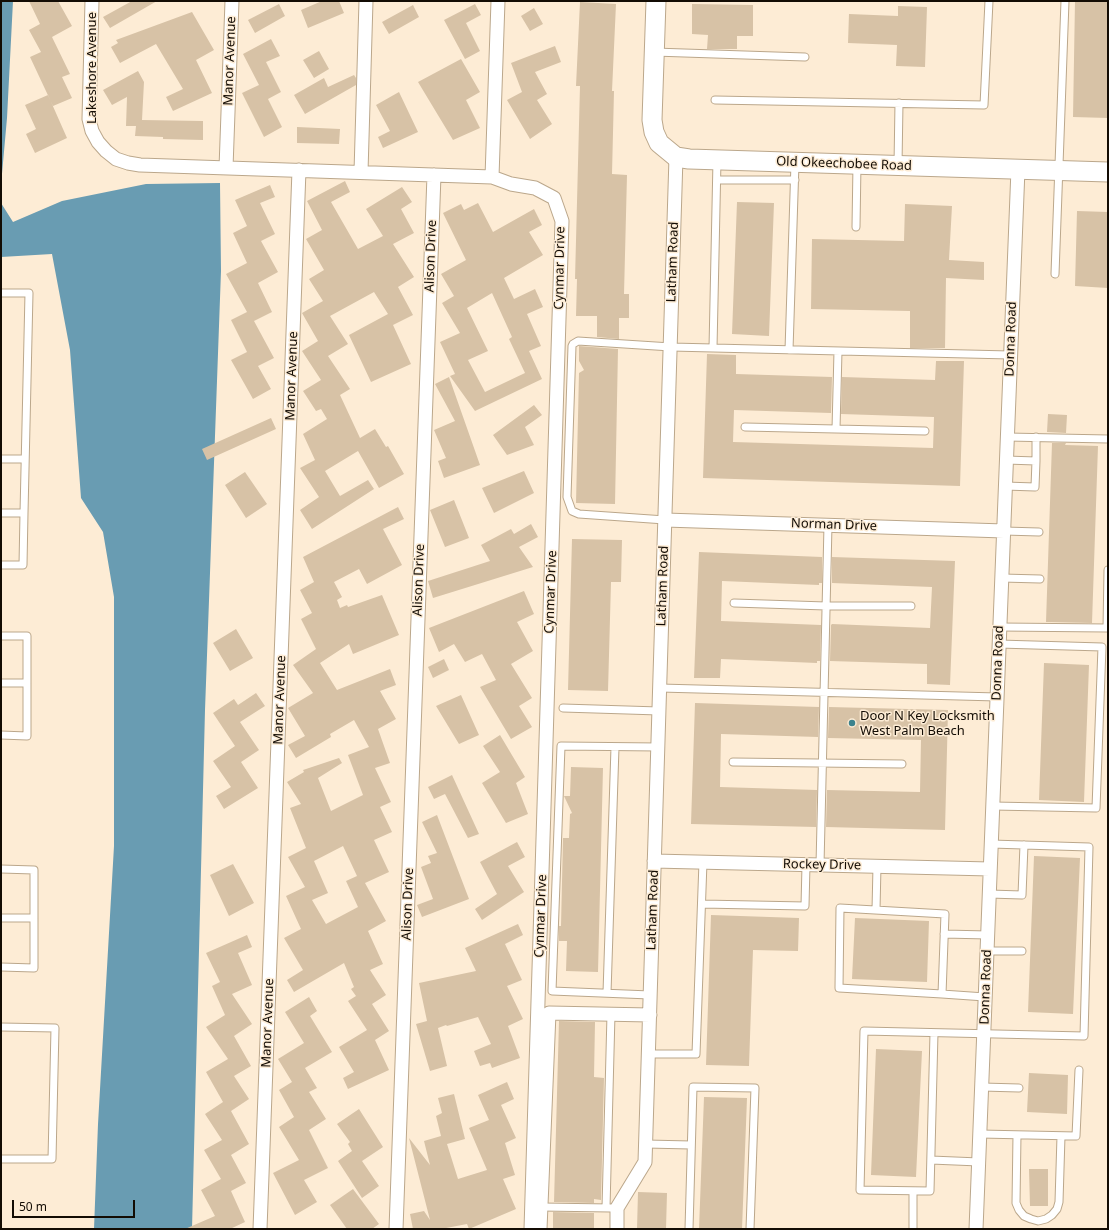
<!DOCTYPE html>
<style>
body{margin:0}
#map{position:relative;width:1109px;height:1230px;overflow:hidden;background:#fdecd5;font-family:"Noto Sans",sans-serif}
canvas{display:block}
.frame{position:absolute;inset:0;border:2px solid #130c04;pointer-events:none}
.scale{position:absolute;left:12px;top:1200px;width:123px;height:18px;box-sizing:border-box;border:2px solid #130c04;border-top:0;padding-left:5px;font-size:12px;line-height:14px;white-space:nowrap;color:#130c04;-webkit-text-stroke:3px #fdecd5;paint-order:stroke}
</style>
<div id="map">
<canvas width="1109" height="1230"></canvas>
<div class="frame"></div>
<div class="scale">50 m</div>
</div>
<script>
const g = document.querySelector('canvas').getContext('2d');
g.lineJoin = 'round';
function fillPath(path, color) { g.fillStyle = color; g.fill(path, 'evenodd'); }
const poly = rows => new Path2D(rows.map(r => 'M' + r).join(''));
function trace(path, color, width, dash) { g.strokeStyle = color; g.lineWidth = width; g.lineCap = dash ? 'butt' : 'round'; g.setLineDash(dash || []); g.stroke(path); }
function drawText(font, color, halo, rows, align = 'center') {
  g.font = font + ' "Noto Sans",sans-serif'; g.lineWidth = 3; g.setLineDash([]); g.textBaseline = 'middle'; g.strokeStyle = halo; g.fillStyle = color; for (const [text, x, y, turn = 0] of rows) {
    g.save(); g.translate(x, y); g.rotate((+turn || 0) * Math.PI / 180); g.textAlign = isNaN(turn) ? turn : align; if (halo) g.strokeText(text, 0, 0); g.fillText(text, 0, 0); g.restore();
  }
}
fillPath(poly([
 [1,1,13,1,7,118,1,185],
 [220,183,221,271,205,710,192,1229,94,1229,98,1124,114,846,114,597,103,532,81,498,70,350,52,254,1,257,1,203,13,222,62,201,146,184]
]), '#699cb2');
fillPath(poly([
 [29,1,58,1,72,26,52,37,70,74,62,77,72,98,53,106,30,57,41,52,29,30,40,24],
 [132,1,157,1,110,28,103,17],
 [322,1,339,1,344,13,308,28,301,10],
 [1075,1,1108,1,1108,118,1073,117],
 [580,2,616,4,612,91,614,91,612,174,627,175,624,294,629,294,629,318,619,318,619,339,597,337,597,316,576,316,577,279,575,279,580,86,576,86],
 [279,4,285,16,255,33,248,20],
 [475,4,481,15,466,23,480,51,465,59,444,20],
 [692,4,753,5,753,36,737,36,737,49,707,49,708,35,692,34],
 [413,5,419,17,389,34,382,22],
 [898,6,927,7,925,67,896,66,897,45,848,43,849,14,898,16],
 [534,8,543,24,530,31,521,16],
 [192,12,214,50,196,60,212,93,173,111,166,97,183,89,156,44,120,63,111,47,118,43,116,40],
 [271,39,280,56,266,62,281,92,268,99,282,127,264,137,242,93,259,85,243,54],
 [555,46,561,62,535,72,547,94,537,100,552,124,530,139,507,100,522,92,511,63],
 [319,51,329,69,314,78,303,60],
 [461,59,480,92,466,100,480,128,453,140,418,82],
 [138,71,144,82,142,120,203,121,203,140,163,139,163,137,135,136,136,126,126,126,127,97,112,105,103,90],
 [354,75,356,78,356,85,305,114,294,95,324,78,328,87],
 [399,92,418,132,383,148,378,137,390,131,376,105],
 [48,95,67,138,35,153,26,134,36,129,25,105],
 [297,127,340,129,339,144,297,143],
 [345,181,350,192,331,202,358,249,383,236,366,209,402,187,412,202,401,209,414,233,393,244,414,277,398,287,413,315,393,325,411,364,371,382,349,335,388,314,374,292,330,316,348,344,328,356,350,389,340,395,360,438,375,429,386,447,388,446,404,474,379,488,358,451,325,471,340,496,368,480,374,489,312,529,300,510,319,497,300,468,315,460,303,434,327,419,321,409,316,411,303,391,321,380,302,351,318,341,302,313,323,301,309,279,324,270,306,239,322,230,307,201],
 [270,185,275,197,260,203,275,234,261,241,278,272,258,283,272,312,254,321,274,358,258,366,271,389,253,399,231,360,247,352,231,320,247,312,226,274,247,263,233,233,247,226,235,200],
 [737,202,774,203,769,336,732,334],
 [478,203,493,232,534,209,542,225,529,232,543,255,504,278,514,299,535,289,543,307,527,314,541,346,529,351,542,379,475,411,450,376,455,374,440,342,460,333,442,303,454,296,441,274,466,260,443,213,461,204,464,210],
 [492,293,512,337,509,339,525,373,485,392,468,360,488,351,467,308],
 [905,204,952,206,949,260,984,262,984,280,946,278,945,348,910,348,910,311,811,309,812,239,904,241],
 [1077,211,1108,212,1108,288,1075,286],
 [579,346,618,349,615,504,576,503,579,373,584,370,579,361],
 [707,354,736,355,736,374,832,377,831,413,734,410,733,442,933,448,934,417,841,414,842,377,935,380,936,361,964,361,960,486,703,478],
 [449,377,480,465,444,478,438,461,446,458,434,430,455,421,435,384],
 [534,405,542,415,525,427,534,445,507,455,493,435],
 [1048,414,1067,415,1066,433,1047,432],
 [271,418,276,429,207,460,202,449],
 [1052,443,1066,443,1065,445,1098,446,1092,623,1046,622],
 [524,471,534,493,494,513,482,488],
 [245,472,267,504,246,518,225,485],
 [454,500,469,538,445,547,430,510],
 [398,507,404,519,383,529,402,565,367,584,359,569,334,582,342,597,337,600,340,608,347,605,348,607,382,595,399,635,353,654,349,644,320,663,337,690,390,669,396,685,380,691,396,719,378,729,390,763,375,768,391,802,380,807,392,832,374,840,389,872,365,883,386,921,368,931,383,964,370,970,386,995,372,1004,389,1031,375,1040,389,1070,348,1089,343,1078,354,1072,339,1047,367,1030,348,1001,356,996,351,989,354,987,344,963,294,992,287,980,303,970,284,938,301,929,286,896,305,887,288,857,306,848,290,808,301,804,287,782,304,772,303,770,339,758,342,763,318,778,331,811,363,795,348,755,369,747,354,720,330,734,331,737,296,758,288,745,305,736,288,708,313,693,293,665,316,649,301,619,312,613,300,590,314,582,303,557],
 [343,846,357,876,346,881,358,907,326,924,312,900,328,893,314,861],
 [531,524,538,537,519,547,533,567,433,598,428,581,490,561,481,545,511,529,514,534],
 [572,539,622,540,621,582,611,582,608,691,568,690],
 [699,552,822,557,822,583,819,583,819,585,722,581,721,621,821,625,820,661,817,661,817,663,721,659,720,678,694,678],
 [832,557,955,561,950,685,927,684,927,664,830,661,831,625,832,624,930,628,932,587,832,583],
 [524,591,534,614,517,622,533,651,511,664,532,698,519,706,532,727,511,739,480,687,496,680,482,654,465,662,454,644,439,652,429,628],
 [236,629,253,658,230,671,213,643],
 [444,659,449,670,433,678,428,667],
 [1044,663,1089,665,1084,802,1039,800],
 [256,693,265,706,240,722,259,750,241,762,258,788,224,809,216,796,231,787,213,761,235,746,213,713,234,699,238,705],
 [461,695,479,735,459,744,436,706],
 [695,703,819,707,818,737,721,734,720,787,817,790,816,827,691,824],
 [829,707,948,710,945,830,826,827,827,790,920,792,921,740,828,738],
 [500,735,525,777,516,783,528,814,506,823,482,783,500,772,483,746],
 [571,767,603,768,598,972,566,971,567,941,559,941,559,926,561,926,563,838,569,838,570,814,572,813,564,796,570,796],
 [452,775,479,834,468,838,445,794,434,799,428,787],
 [437,815,469,899,422,917,417,905,433,899,421,867,431,863,428,856,437,853,422,822],
 [517,842,525,857,508,866,524,892,482,920,475,909,497,894,480,862],
 [1034,856,1080,858,1073,1014,1028,1012],
 [233,864,254,903,229,916,210,875],
 [711,915,799,918,798,951,753,950,749,1066,706,1065],
 [855,918,929,921,927,982,852,979],
 [518,924,523,935,505,944,522,980,507,986,523,1019,508,1026,520,1058,492,1068,490,1063,480,1066,474,1051,491,1044,478,1017,447,1026,446,1025,438,1028,447,1066,430,1071,416,1024,427,1021,419,983,476,971,465,948],
 [247,935,252,947,238,953,252,985,232,994,252,1024,234,1036,251,1066,234,1076,249,1099,231,1111,249,1144,231,1155,246,1183,231,1191,245,1222,230,1229,185,1229,215,1216,201,1190,221,1179,204,1150,222,1140,205,1114,223,1102,206,1072,228,1059,206,1027,225,1015,212,986,220,982,206,953],
 [309,997,317,1011,310,1016,332,1052,305,1068,317,1088,309,1092,326,1119,309,1130,328,1168,304,1180,317,1202,295,1215,273,1173,299,1160,279,1127,294,1117,279,1090,292,1082,278,1059,304,1043,285,1012],
 [559,1021,595,1022,594,1077,604,1078,601,1200,594,1199,594,1203,554,1202],
 [876,1049,922,1051,916,1177,871,1175],
 [1029,1073,1068,1075,1067,1114,1027,1112],
 [507,1082,514,1099,501,1105,516,1138,505,1143,515,1175,503,1179,516,1209,469,1229,467,1224,441,1229,413,1229,410,1214,424,1211,430,1220,409,1138,430,1165,424,1141,441,1136,436,1116,442,1113,438,1098,454,1094,465,1139,447,1144,458,1179,487,1170,469,1128,489,1120,478,1095],
 [704,1097,747,1098,742,1229,699,1229],
 [359,1109,383,1147,362,1161,379,1186,362,1198,338,1161,352,1151,348,1144,350,1142,337,1124],
 [1029,1169,1048,1169,1048,1206,1030,1206],
 [353,1189,379,1224,372,1229,347,1229,330,1205],
 [638,1192,667,1193,666,1229,637,1229],
 [553,1212,594,1213,594,1229,553,1229]
]), '#d7c2a6');
const lane = poly([
 [654,52,805,57],
 [715,100,984,105,989,1],
 [898,165,899,103],
 [717,180,795,180],
 [856,227,857,164],
 [1055,274,1065,1],
 [1,293,29,293,24,513,1,513],
 [713,348,717,160],
 [789,350,795,163],
 [838,351,836,429,925,431],
 [745,427,836,429],
 [1007,437,1108,439],
 [1,459,25,459],
 [1036,461,1036,437],
 [1005,486,1035,487,1036,461,1006,460],
 [665,520,579,514,572,511,567,497,572,346,573,344,578,341,671,347,1010,355],
 [1004,531,1039,532],
 [1,565,23,565,24,513],
 [1002,578,1040,579],
 [734,603,826,606,911,606],
 [1000,627,1107,628,1108,570],
 [1,636,27,636,27,736,1,735],
 [1,683,27,683],
 [660,688,997,697],
 [563,708,659,711],
 [733,762,902,764],
 [993,806,1096,808,1102,647,999,644],
 [820,865,828,525],
 [1,869,34,870,34,968,1,967],
 [989,894,1022,895,1024,845],
 [702,904,805,906,806,865],
 [876,910,877,866],
 [1,918,34,918],
 [944,934,988,935],
 [987,951,1022,951],
 [607,993,615,747],
 [942,994,945,914,840,908,839,988,942,994,985,997],
 [650,995,552,991,561,746,658,747],
 [1,1027,55,1028,52,1159,1,1159],
 [934,1033,930,1191,860,1190,864,1031,1084,1036,1089,847,991,844],
 [649,1054,696,1054,703,862],
 [982,1087,1019,1088],
 [980,1134,1076,1136,1079,1070],
 [1017,1135,1016,1203,1019,1210,1024,1216,1031,1219,1038,1221,1046,1219,1052,1215,1057,1209,1059,1202,1061,1136],
 [646,1144,691,1145],
 [931,1160,979,1162],
 [541,1207,611,1208],
 [606,1208,611,1014],
 [689,1229,693,1087,755,1088,750,1229],
 [913,1229,913,1191]
]);
const street = poly([
 [92,1,89,119,92,131,98,142,106,151,116,159,128,163,140,165,492,177,511,184,535,188,554,198,562,221,531,1229],
 [226,168,232,1],
 [361,172,366,1],
 [492,177,498,1],
 [665,520,1004,531],
 [654,861,990,869],
 [260,1229,299,170],
 [396,1229,434,175],
 [540,1229,549,1013,650,1015],
 [617,1229,617,1208,645,1162,676,157],
 [976,1229,1018,169]
]);
const secondary = poly([
 [656,1,652,120,654,132,659,143,676,157,689,159,1108,172]
]);
trace(lane, '#bba78b', 9);
trace(street, '#bba78b', 15);
trace(secondary, '#bba78b', 21);
trace(lane, '#fff', 7);
trace(street, '#fff', 13);
trace(secondary, '#fff', 19);
for (const [x, y, r, color] of [
 [852,723,4,"#3c838d"]
]) { const dot = new Path2D(); dot.arc(x, y, r, 0, 2 * Math.PI); g.fillStyle = color; g.fill(dot); trace(dot, '#fdecd5', 1.5); }
drawText('13px', '#130c04', '#fdecd5', [
 ["Manor Avenue",230,61,-88],
 ["Lakeshore Avenue",92,68,-90],
 ["Old Okeechobee Road",844,164,2],
 ["Alison Drive",431,256,-88],
 ["Latham Road",673,262,-88],
 ["Cynmar Drive",560,268,-89],
 ["Donna Road",1011,339,-88],
 ["Manor Avenue",292,376,-88],
 ["Norman Drive",834,525,2],
 ["Alison Drive",419,580,-88],
 ["Latham Road",663,586,-88],
 ["Cynmar Drive",551,592,-88],
 ["Donna Road",998,663,-88],
 ["Manor Avenue",280,700,-88],
 ["Rockey Drive",822,865,1],
 ["Alison Drive",408,904,-88],
 ["Latham Road",653,910,-88],
 ["Cynmar Drive",541,916,-88],
 ["Donna Road",986,987,-88],
 ["Manor Avenue",268,1023,-88]
]);
drawText('13px', '#130c04', '#fdecd5', [
 ["Door N Key Locksmith",860,716],
 ["West Palm Beach",860,731]
], 'left');
</script>
